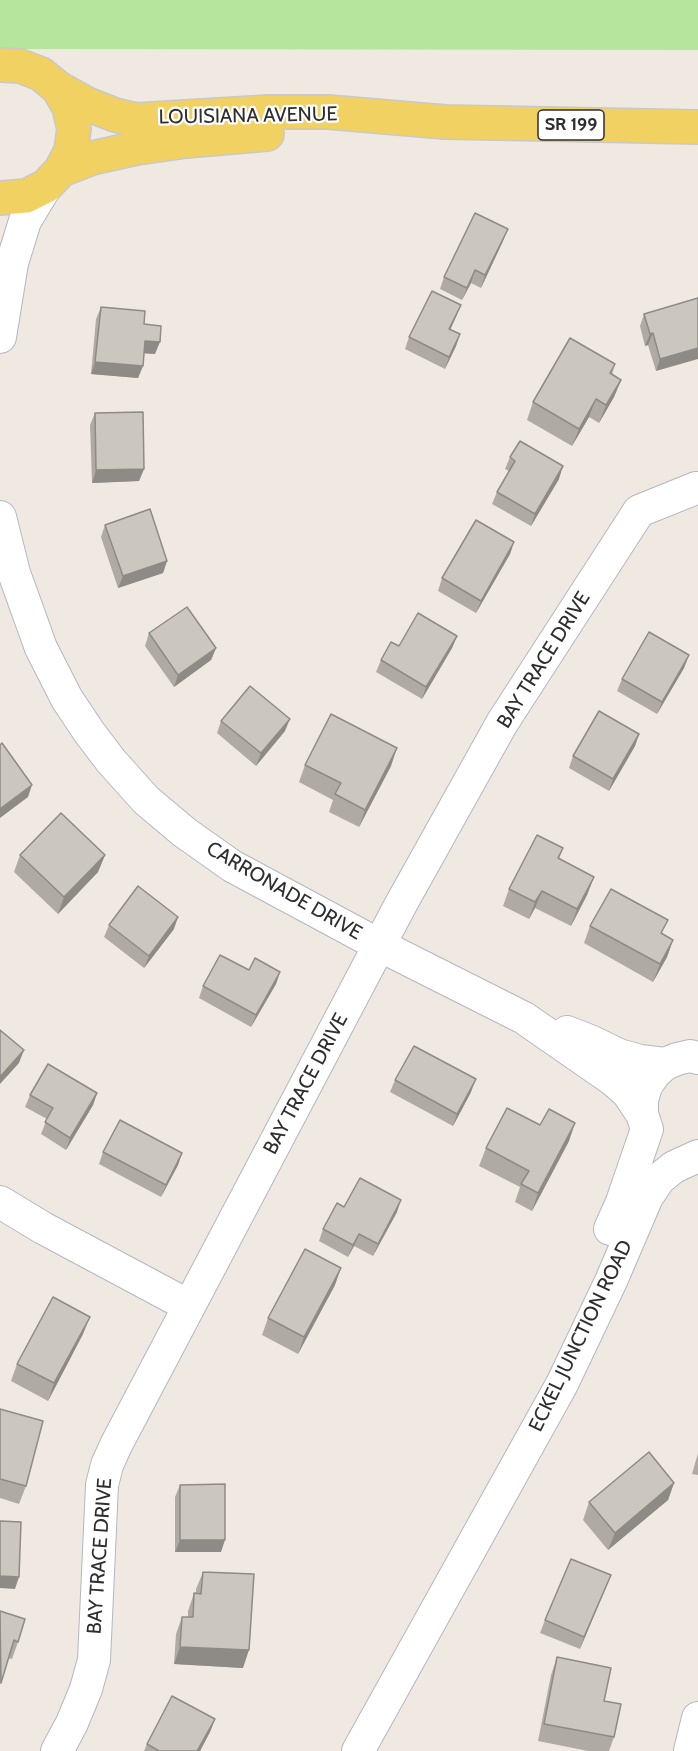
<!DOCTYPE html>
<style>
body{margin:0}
canvas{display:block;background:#efe9e1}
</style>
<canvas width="698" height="1751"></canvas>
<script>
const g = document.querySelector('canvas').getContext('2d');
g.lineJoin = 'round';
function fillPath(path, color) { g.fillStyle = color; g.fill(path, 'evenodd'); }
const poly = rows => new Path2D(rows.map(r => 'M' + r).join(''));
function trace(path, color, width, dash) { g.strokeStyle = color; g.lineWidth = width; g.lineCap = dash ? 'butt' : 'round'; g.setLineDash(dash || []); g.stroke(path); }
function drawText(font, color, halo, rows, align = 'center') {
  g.font = font + ' Cabin,sans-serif'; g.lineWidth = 4.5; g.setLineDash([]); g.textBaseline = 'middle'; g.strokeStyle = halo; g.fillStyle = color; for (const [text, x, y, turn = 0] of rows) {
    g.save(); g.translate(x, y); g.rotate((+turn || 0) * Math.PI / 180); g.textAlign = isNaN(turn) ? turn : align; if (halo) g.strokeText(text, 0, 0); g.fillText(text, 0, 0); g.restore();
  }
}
fillPath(poly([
 [0,0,698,0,698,50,0,49]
]), '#b6e59e');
const street = poly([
 [0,337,12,263,25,221,46,186],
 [0,517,14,573,41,648,67,699,89,732,111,761,146,800,184,832,232,866,379,945,524,1018,612,1079,628,1093,642,1114],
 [567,1032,590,1041,619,1055,640,1061,665,1064],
 [645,1123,642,1114,642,1100,646,1086,654,1074,665,1064,677,1059,690,1056,698,1058],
 [0,1202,43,1228,189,1306],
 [610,1229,622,1202,647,1129],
 [57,1751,72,1723,86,1689,94,1660,102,1485,107,1465,116,1445,401,904,502,723,639,511,696,488],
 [358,1751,562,1384,611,1281,647,1197,659,1179,674,1167,698,1156],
 [690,1751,698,1718]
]);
const primary = poly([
 [0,65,20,66,41,74,58,88,87,104,115,115,136,120,268,112,328,112,445,122,698,127],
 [61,170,92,158,137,148,186,141,267,134],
 [0,198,26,196,46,186,61,170,71,151,74,129,69,107,58,88]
]);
trace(street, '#b4b7c1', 34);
trace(primary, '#c9c9c9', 36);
trace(street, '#fff', 32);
trace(primary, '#f2d163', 33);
fillPath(poly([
 [503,241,481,288,471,283,462,300,440,289,444,277],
 [698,298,656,371,648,345,645,346,640,326,644,314],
 [461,305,450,330,460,334,456,346,445,369,405,349,409,337],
 [101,307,155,354,144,353,143,366,138,378,91,374,96,319],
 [615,364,612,375,621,380,614,397,599,423,589,417,572,446,527,420,533,402],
 [95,413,144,469,139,481,92,483,90,425],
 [510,457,559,479,531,526,492,504,497,492,509,471,505,469],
 [105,525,167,561,163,573,118,588,101,537],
 [514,542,510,554,476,613,438,591,442,578],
 [149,633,216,648,211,660,174,687,145,646],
 [457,636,452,648,422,699,376,672,381,660,399,646],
 [689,655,684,668,657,714,617,691,622,679],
 [221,721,285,731,256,766,217,733],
 [639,734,635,746,609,791,569,768,573,756],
 [305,765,391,766,359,827,329,812,333,800,299,782],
 [563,848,559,859,594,877,587,895,571,926,535,908,529,919,503,906,509,889],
 [20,855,105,855,98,872,58,914,14,872],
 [109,925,174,929,144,968,104,937],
 [590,926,663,934,673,940,667,957,653,982,584,943],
 [249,970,280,972,276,984,251,1027,199,998,203,986],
 [395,1080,471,1092,453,1126,390,1092],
 [97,1093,93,1105,66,1150,41,1134,47,1119,25,1107,30,1095],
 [569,1141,532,1211,515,1202,520,1187,479,1166,486,1148],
 [103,1152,182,1153,178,1165,161,1197,99,1164],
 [344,1207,397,1212,373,1256,354,1246,348,1257,319,1241,323,1229],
 [335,1285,298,1354,262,1335,268,1318],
 [83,1334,48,1401,11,1381,17,1364],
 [0,1409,26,1486,19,1504,0,1498],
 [698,1453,698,1475,692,1474],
 [674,1483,668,1500,608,1550,583,1520,589,1502],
 [180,1485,221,1552,175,1552,175,1497],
 [203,1572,243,1668,174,1664,176,1634,182,1617,188,1617,188,1611,194,1593,196,1594,196,1589],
 [606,1587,580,1649,540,1633,545,1620],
 [0,1611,18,1642,12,1659,8,1658,0,1685],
 [557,1657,604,1701,614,1737,609,1751,588,1751,538,1741,551,1675],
 [215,1719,210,1732,200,1751,144,1751,147,1744]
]), '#afaba4');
fillPath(poly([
 [508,229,503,241,481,288,485,275],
 [475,270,471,283,462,300,467,288],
 [461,305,456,317,445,341,449,329],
 [653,333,648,345,645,346,650,334],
 [460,334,456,346,445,369,449,357],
 [145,341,160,342,155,354,140,353],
 [698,348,698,359,656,371,660,359],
 [95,362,143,366,138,378,91,374],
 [621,380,614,397,599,423,606,405],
 [596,399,589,417,572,446,579,429],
 [563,466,559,479,531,526,535,514],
 [144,469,139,481,92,483,96,470],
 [514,542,510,554,476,613,481,601],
 [167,561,163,573,118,588,123,576],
 [457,636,452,648,422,699,426,687],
 [216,648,211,660,174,687,178,675],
 [689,655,684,668,657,714,662,702],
 [290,719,285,731,256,766,261,753],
 [639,734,635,746,609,791,613,779],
 [397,748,391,766,359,827,365,810],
 [32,785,28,797,0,818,0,809],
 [105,855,98,872,58,914,64,897],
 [594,877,587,895,571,926,577,909],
 [542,891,535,908,529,919,535,902],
 [178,917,174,929,144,968,149,956],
 [673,940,667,957,653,982,660,964],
 [280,972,276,984,251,1027,256,1015],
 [24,1050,19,1063,0,1084,0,1077],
 [476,1079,471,1092,453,1126,457,1114],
 [97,1093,93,1105,66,1150,70,1138],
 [575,1123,569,1141,532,1211,538,1193],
 [182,1153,178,1165,161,1197,166,1185],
 [401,1200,397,1212,373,1256,378,1244],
 [359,1234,354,1246,348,1257,353,1245],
 [341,1268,335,1285,298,1354,304,1337],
 [90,1317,83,1334,48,1401,54,1383],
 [674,1483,668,1500,608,1550,615,1533],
 [180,1540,225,1540,221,1552,175,1552],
 [611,1575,606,1587,580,1649,584,1637],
 [0,1576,19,1577,15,1589,0,1588],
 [180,1647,249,1650,243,1668,174,1664],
 [215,1719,210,1732,200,1751,197,1751]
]), '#8e8b86');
const building = poly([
 [475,213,508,229,485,275,475,270,467,288,444,277,475,213],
 [432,291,461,305,449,329,460,334,449,357,409,337,432,291],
 [698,298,698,348,660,359,653,333,650,334,644,314,698,298],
 [101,307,145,311,144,324,161,326,160,342,145,341,143,366,95,362,101,307],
 [570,338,615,364,610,373,621,380,606,405,596,399,579,429,533,402,570,338],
 [143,412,144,469,96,470,95,413,143,412],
 [520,441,563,466,535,514,497,492,515,461,510,457,520,441],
 [150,509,167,561,123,576,105,525,150,509],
 [476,520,514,542,481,601,442,578,476,520],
 [187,607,216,648,178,675,149,633,187,607],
 [418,613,457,636,426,687,381,660,391,642,399,646,418,613],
 [649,632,689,655,662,702,622,679,649,632],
 [250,686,290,719,261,753,221,721,250,686],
 [599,711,639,734,613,779,573,756,599,711],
 [331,714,397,748,365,810,335,794,341,783,305,765,331,714],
 [2,743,32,785,0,809,0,745,2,743],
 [61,813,105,855,64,897,20,855,61,813],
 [537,835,563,848,558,858,594,877,577,909,542,891,535,902,509,889,537,835],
 [138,886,178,917,149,956,109,925,138,886],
 [611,889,668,920,661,933,673,940,660,964,590,926,611,889],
 [220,955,249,970,255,958,280,972,256,1015,203,986,220,955],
 [0,1030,24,1050,0,1077,0,1030],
 [414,1046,476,1079,457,1114,395,1080,414,1046],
 [48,1064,97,1093,70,1138,45,1122,53,1108,30,1095,48,1064],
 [507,1108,540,1125,549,1109,575,1123,538,1193,521,1184,529,1171,486,1148,507,1108],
 [120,1120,182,1153,166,1185,103,1152,120,1120],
 [360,1178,401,1200,378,1244,359,1234,353,1245,323,1229,337,1203,344,1207,360,1178],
 [305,1249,341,1268,304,1337,268,1318,305,1249],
 [53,1297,90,1317,54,1383,17,1364,53,1297],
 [0,1409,43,1421,26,1486,0,1479,0,1409],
 [649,1452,674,1483,615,1533,589,1502,649,1452],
 [225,1484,225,1540,180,1540,180,1485,225,1484],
 [0,1521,21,1522,19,1577,0,1576,0,1521],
 [571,1559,611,1575,584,1637,545,1620,571,1559],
 [203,1572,254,1574,249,1650,180,1647,182,1617,193,1617,194,1593,201,1594,203,1572],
 [0,1611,25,1619,18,1642,14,1640,1,1683,0,1611],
 [557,1657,611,1668,604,1701,621,1704,614,1737,544,1724,557,1657],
 [172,1696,215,1719,197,1751,159,1751,147,1744,172,1696]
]);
fillPath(building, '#cbc7bf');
trace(building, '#8e8b86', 1.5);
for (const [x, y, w] of [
 [571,125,66]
]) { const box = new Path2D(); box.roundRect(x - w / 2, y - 15, w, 30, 4.5); g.fillStyle = '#fff'; g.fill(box); trace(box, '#2e2e2e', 1.5); }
drawText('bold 18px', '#2e2e2e', null, [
 ["SR 199",571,125]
]);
drawText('20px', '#2e2e2e', '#fff', [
 ["LOUISIANA AVENUE",248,116,-1],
 ["BAY TRACE DRIVE",544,660,-58],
 ["CARRONADE DRIVE",284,891,30],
 ["BAY TRACE DRIVE",306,1084,-62],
 ["ECKEL JUNCTION ROAD",581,1336,-64],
 ["BAY TRACE DRIVE",100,1556,-86]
]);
</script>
